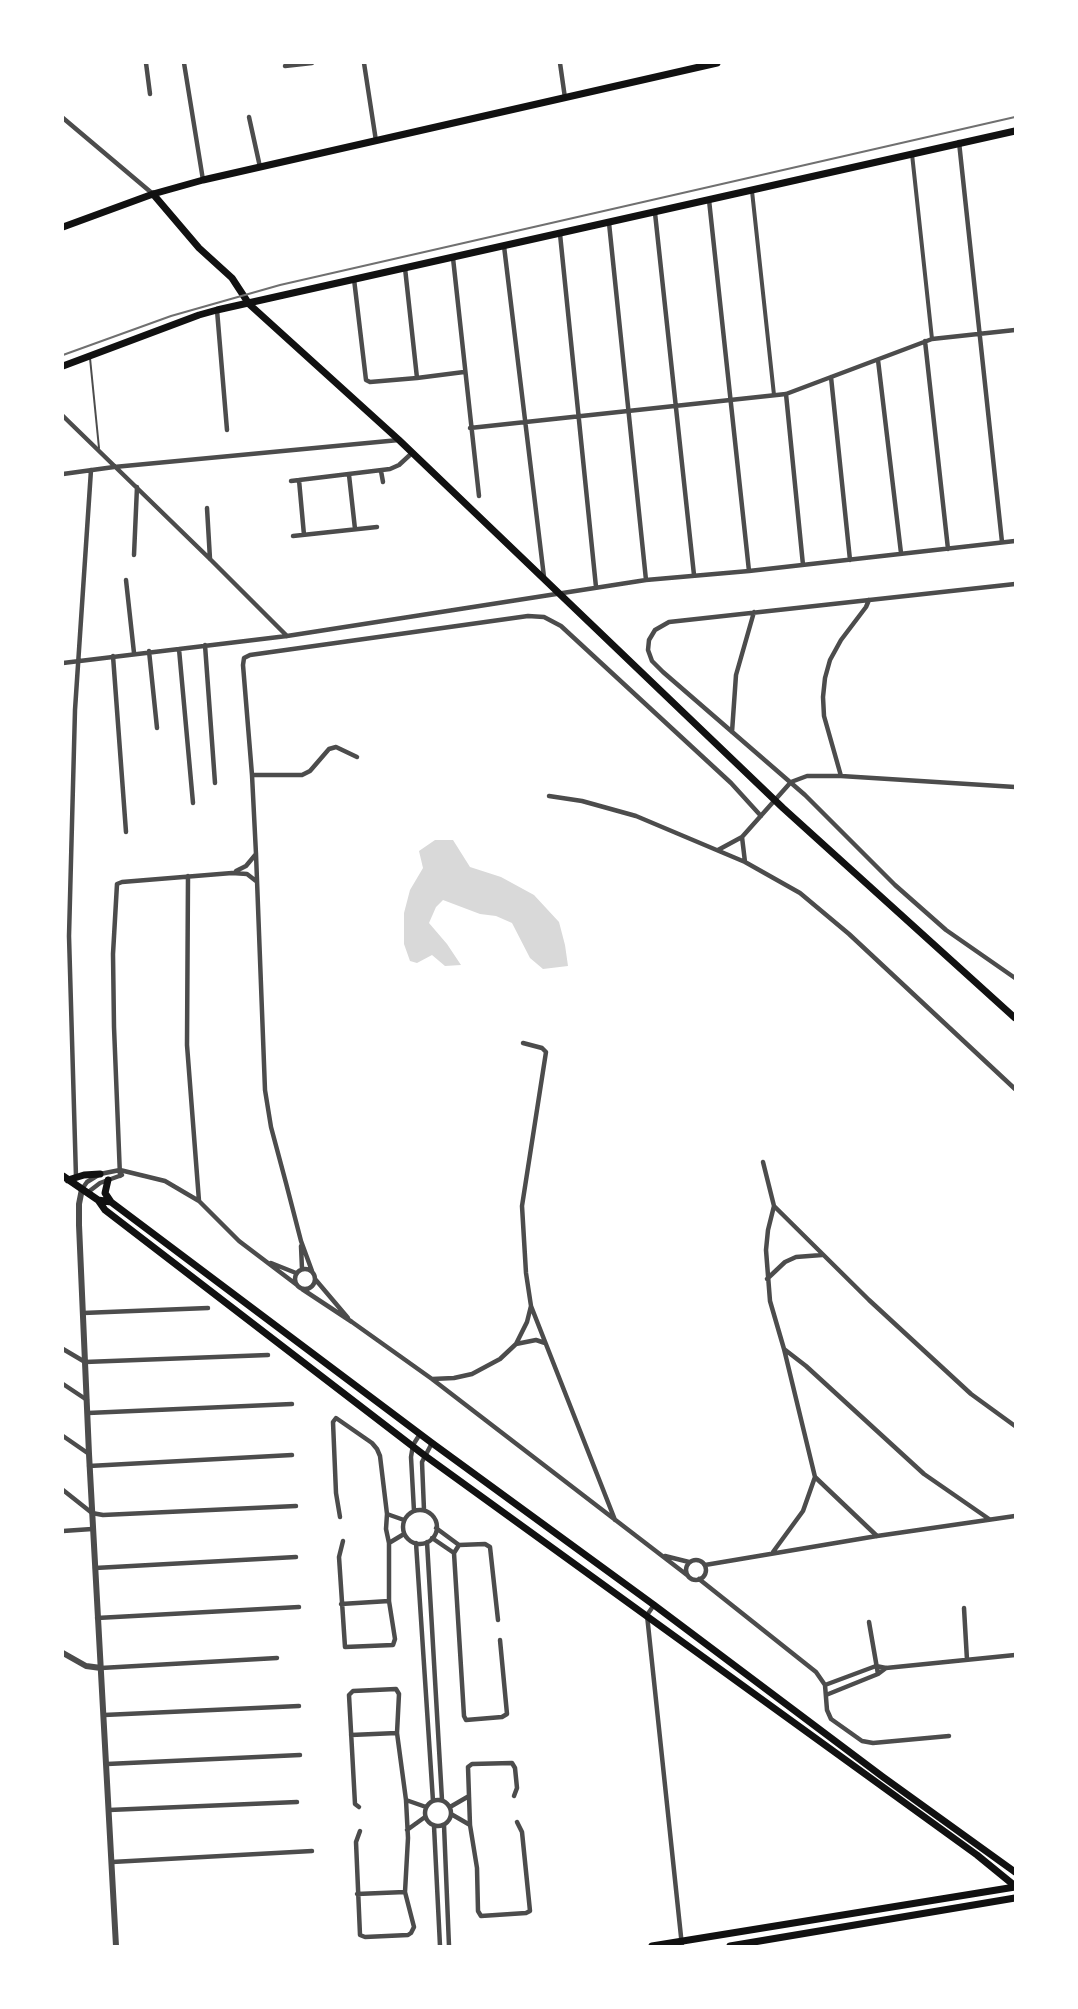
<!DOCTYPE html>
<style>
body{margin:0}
#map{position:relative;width:1078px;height:2009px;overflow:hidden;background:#fff;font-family:"Fira Sans Condensed",sans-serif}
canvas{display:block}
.frame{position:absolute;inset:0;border:64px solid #fff;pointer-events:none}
</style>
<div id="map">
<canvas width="1078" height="2009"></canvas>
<div class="frame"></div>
</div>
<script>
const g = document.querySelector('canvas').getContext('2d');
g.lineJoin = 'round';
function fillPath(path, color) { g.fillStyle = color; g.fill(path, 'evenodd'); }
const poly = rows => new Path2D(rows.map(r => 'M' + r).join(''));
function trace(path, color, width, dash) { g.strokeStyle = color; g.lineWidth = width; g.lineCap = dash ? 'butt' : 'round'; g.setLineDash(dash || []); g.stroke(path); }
fillPath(poly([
 [435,840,453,840,470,867,501,877,534,895,559,922,565,945,568,966,543,969,530,958,512,923,496,916,480,914,443,900,436,907,429,923,447,944,461,965,445,966,432,955,417,963,410,961,404,944,404,913,410,890,423,868,419,851]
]), '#d9d9d9');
trace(poly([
 [90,358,99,448]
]), '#4c4c4c', 2);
trace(poly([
 [912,154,932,339],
 [752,191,774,395]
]), '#4c4c4c', 4);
trace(poly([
 [146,63,150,94],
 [184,63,203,180],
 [364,63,376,141],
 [560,63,565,98],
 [285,66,312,63],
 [249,117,260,167],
 [63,118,153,194],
 [959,142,1002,542],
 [709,200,749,571],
 [655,213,694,575],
 [609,223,646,580],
 [560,234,596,587],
 [504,246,544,577],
 [453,258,479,496],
 [405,268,417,378],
 [354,279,366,380,370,382,417,378,464,372],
 [217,310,227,430],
 [925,341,948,549],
 [878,360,901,553],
 [831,377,850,560],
 [786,394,803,565],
 [63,416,210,559,287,636],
 [470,428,786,394,932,339,1015,330],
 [381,471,383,482],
 [63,474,114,467,399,440],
 [349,475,355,529],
 [299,480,304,535],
 [291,481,390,469,399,465,412,453],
 [207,508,210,559],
 [293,536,377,527],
 [134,555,137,487],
 [126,580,134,653],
 [1015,584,669,622,655,630,649,640,648,650,652,661,663,672,805,795,895,885,946,930,1015,978],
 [205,645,215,783],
 [179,649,193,803],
 [149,651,157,728],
 [113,656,126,832],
 [63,663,287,636,646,580,749,571,1015,541],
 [732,732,736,675,754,612],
 [252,775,302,775,310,771,329,749,336,747,357,757],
 [841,776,824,716,823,697,825,678,830,660,841,640,866,607,869,600],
 [549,796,582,801,636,816,745,862,800,893,849,934,1015,1089],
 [742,837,745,862],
 [718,850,742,837,791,782,807,776,841,776,1015,787],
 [236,871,246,866,256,854],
 [188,876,187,1045,199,1201],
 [523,1043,542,1048,546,1052,522,1206,526,1273,531,1306,615,1520],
 [763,1162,774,1206,768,1230,766,1250,770,1301,784,1349,815,1477,803,1511,773,1552],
 [120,1176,114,1027,113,954,117,884,122,882,232,873,247,874,256,881],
 [76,1177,69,936,75,710,91,470],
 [82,1189,87,1182,100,1174,120,1170,165,1181,199,1201,239,1241,297,1285],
 [87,1193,100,1183,122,1175],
 [774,1206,869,1300,971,1394,1015,1426],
 [301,1246,302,1269],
 [271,1263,296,1273],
 '295 1279a10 10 0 1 1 20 0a10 10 0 1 1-20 0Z',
 [312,1271,301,1241,286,1183,271,1127,265,1090,256,854,252,775,243,665,244,658,250,655,528,616,544,617,561,626,731,783,761,816],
 [315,1279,348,1318],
 [767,1279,785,1262,796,1257,822,1255],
 [302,1289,352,1322,432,1379,687,1575],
 [83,1313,208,1308],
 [516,1344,536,1340,545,1343],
 [63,1349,85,1362,268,1355],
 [784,1349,806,1366,924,1474,989,1519],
 [432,1379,454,1378,472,1374,500,1359,516,1344,527,1322,531,1306],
 [63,1384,87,1400],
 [88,1413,292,1404],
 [63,1436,89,1454],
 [89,1466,292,1455],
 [815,1477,877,1536],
 [63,1490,92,1513,103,1515,296,1506],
 [424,1510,422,1462,432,1443],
 '403 1527a17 17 0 1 1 34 0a17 17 0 1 1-34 0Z',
 [414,1511,411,1457,413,1445,420,1434],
 [387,1514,404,1520],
 [340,1517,336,1493,333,1422,336,1418,372,1443,377,1449,380,1456,387,1514,386,1529,389,1543,389,1601,395,1639,393,1645,345,1647,339,1557,343,1541],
 [436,1528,459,1545],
 [63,1531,92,1529],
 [432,1538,454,1553],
 [427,1542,442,1800],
 [389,1543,404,1534],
 [416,1543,433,1801],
 [665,1556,689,1562],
 '686 1570a10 10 0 1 1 20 0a10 10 0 1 1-20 0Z',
 [705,1565,877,1536,1015,1516],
 [95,1568,296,1557],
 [699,1579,816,1672,825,1685,827,1710,831,1719,862,1741,873,1743,949,1736],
 [341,1604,389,1601],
 [654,1605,647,1615,682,1946],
 [964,1608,967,1660],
 [97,1618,299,1607],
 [498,1620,490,1547,485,1544,459,1545,454,1553,464,1716,466,1720,502,1717,507,1714,500,1640],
 [869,1622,878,1674],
 [101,1668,277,1658],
 [825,1685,876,1666,886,1668,1015,1655],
 [826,1695,878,1674,886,1668],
 [104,1715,299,1706],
 [351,1735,397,1733],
 [107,1764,300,1755],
 [514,1796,517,1788,515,1768,512,1763,472,1764,468,1767,470,1825,477,1868,478,1911,481,1916,526,1913,530,1911,522,1832,517,1822],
 '425 1813a13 13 0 1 1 26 0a13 13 0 1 1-26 0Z',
 [406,1800,426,1807],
 [359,1807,355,1804,349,1695,353,1691,396,1689,399,1694,397,1733,406,1800,408,1838,405,1892,414,1927,411,1933,408,1935,365,1937,360,1935,356,1842,360,1831],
 [450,1807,469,1796],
 [109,1810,297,1802],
 [451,1814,470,1825],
 [444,1825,449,1946],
 [434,1826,440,1946],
 [407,1830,425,1817],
 [112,1862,312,1851],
 [357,1894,405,1892]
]), '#4c4c4c', 4.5);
trace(poly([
 [82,1189,79,1204,79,1225,89,1454,116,1946],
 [63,1653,86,1666,101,1668]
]), '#4c4c4c', 6);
trace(poly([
 [153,194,199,248,232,278,249,304,399,440,783,808,1015,1018],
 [63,227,153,194,203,180,717,63],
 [63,366,199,315,217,310,1015,131],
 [63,1176,98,1200,105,1210,424,1455,977,1855,1015,1886],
 [68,1180,84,1175,100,1174],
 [108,1180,105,1193,111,1202],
 [98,1200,111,1202,432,1443,654,1605,883,1777,1015,1872],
 [652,1946,1015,1887],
 [730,1946,1015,1898]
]), '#111', 7);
trace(poly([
 [63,355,171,316,280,285,1015,117]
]), '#707070', 2);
</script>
